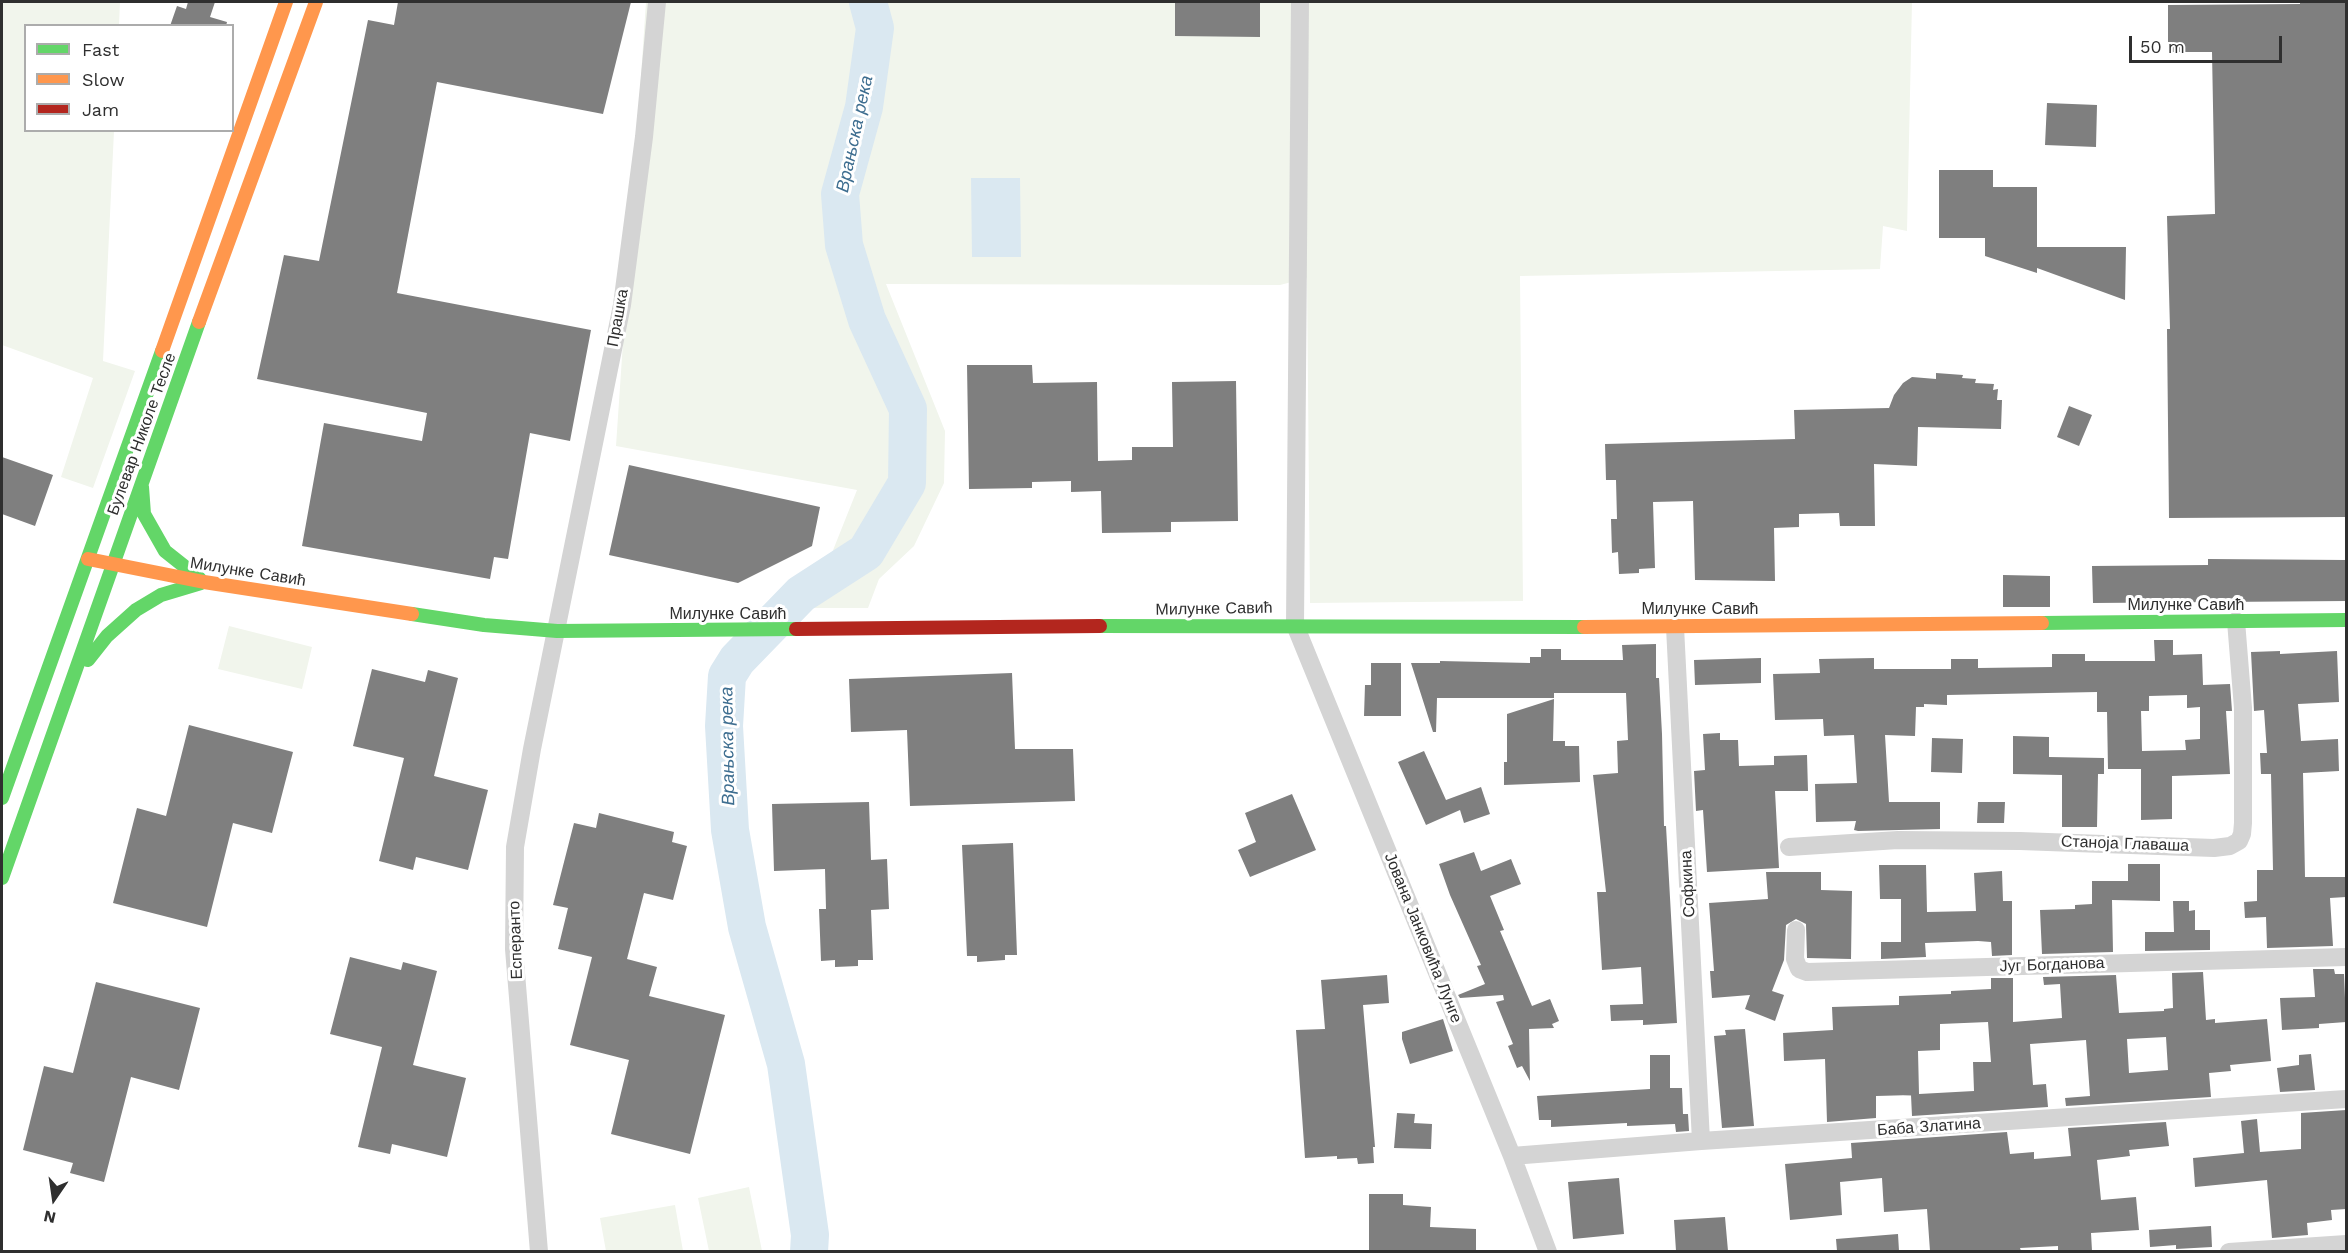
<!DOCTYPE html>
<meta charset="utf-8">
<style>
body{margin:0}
#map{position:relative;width:2348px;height:1253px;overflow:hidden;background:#fff;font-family:"Work Sans",sans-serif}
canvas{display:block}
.frame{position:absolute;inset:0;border:3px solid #2f2f2f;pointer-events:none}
.legend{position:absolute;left:24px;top:24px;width:210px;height:108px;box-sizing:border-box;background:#fff;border:2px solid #acacac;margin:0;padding:8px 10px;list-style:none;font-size:18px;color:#2f2f2f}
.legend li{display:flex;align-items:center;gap:12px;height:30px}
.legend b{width:30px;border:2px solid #acacac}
.north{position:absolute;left:24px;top:1169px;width:60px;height:60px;-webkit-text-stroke:4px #fff;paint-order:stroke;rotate:193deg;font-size:16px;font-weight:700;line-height:24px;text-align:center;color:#2f2f2f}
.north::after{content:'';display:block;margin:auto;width:21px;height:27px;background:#2f2f2f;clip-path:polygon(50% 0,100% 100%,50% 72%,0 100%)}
.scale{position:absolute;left:2129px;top:36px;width:153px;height:27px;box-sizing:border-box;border:3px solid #2f2f2f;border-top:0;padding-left:8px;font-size:18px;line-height:21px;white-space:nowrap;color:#2f2f2f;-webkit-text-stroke:4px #fff;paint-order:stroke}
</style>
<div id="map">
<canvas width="2348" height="1253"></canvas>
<div class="frame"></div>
<ul class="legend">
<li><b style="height:8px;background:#63d668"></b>Fast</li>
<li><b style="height:8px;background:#ff974d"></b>Slow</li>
<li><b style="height:8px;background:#b3261e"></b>Jam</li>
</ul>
<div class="north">N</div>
<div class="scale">50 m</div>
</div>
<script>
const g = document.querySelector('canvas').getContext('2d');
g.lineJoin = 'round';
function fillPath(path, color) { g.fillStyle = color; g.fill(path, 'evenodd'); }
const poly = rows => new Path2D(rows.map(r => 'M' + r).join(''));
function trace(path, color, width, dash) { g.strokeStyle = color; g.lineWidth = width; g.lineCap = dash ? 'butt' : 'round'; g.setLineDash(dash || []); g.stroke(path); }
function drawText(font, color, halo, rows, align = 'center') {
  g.font = font + ' "Work Sans",sans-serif'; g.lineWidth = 6; g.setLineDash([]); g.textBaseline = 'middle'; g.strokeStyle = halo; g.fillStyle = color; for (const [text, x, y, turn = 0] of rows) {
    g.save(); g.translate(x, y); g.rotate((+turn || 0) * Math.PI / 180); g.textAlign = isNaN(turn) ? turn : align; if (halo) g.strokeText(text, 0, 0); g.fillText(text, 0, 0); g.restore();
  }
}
fillPath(poly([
 [2,2,120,2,119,25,26,26,26,130,114,131,103,361,135,371,93,488,61,477,93,378,2,345],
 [646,2,1912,2,1907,231,1883,226,1880,269,1520,276,1523,601,1310,603,1307,278,1280,285,886,284,945,431,944,483,914,546,879,579,868,608,810,608,857,490,616,446],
 [229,626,312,647,302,689,218,669],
 [749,1187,762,1251,709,1251,698,1198],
 [675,1205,683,1251,606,1251,600,1218]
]), '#f1f5ec');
fillPath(poly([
 [971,178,1020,178,1021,257,972,257]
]), '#dae8f1');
trace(poly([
 [809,1252,810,1235,786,1064,747,927,730,830,724,726,727,676,737,660,801,594,866,552,907,483,908,409,867,320,844,245,840,194,864,107,875,28,868,2]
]), '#dae8f1', 38);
fillPath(poly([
 [188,2,215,2,210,17,227,22,226,26,170,26,177,6,186,9],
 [398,2,631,2,603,114,437,82,397,293,591,330,570,441,530,433,508,559,494,557,490,579,302,546,324,423,422,441,427,413,257,379,284,255,319,261,368,20,394,25],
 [1175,2,1260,2,1260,37,1175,36],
 [2300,2,2346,2,2346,517,2169,518,2167,329,2170,329,2167,216,2215,214,2212,52,2168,52,2168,5,2300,4],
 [2047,103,2097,105,2096,147,2045,145],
 [1939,170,1993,170,1993,187,2037,187,2037,247,2126,247,2125,300,2037,268,2037,273,1985,256,1985,238,1939,238],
 [967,365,1032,365,1033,383,1097,382,1098,461,1132,460,1132,447,1173,447,1172,382,1236,381,1238,521,1171,522,1171,532,1102,533,1101,491,1071,492,1071,481,1032,482,1032,488,969,489],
 [1936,373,1963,375,1962,378,1976,379,1975,383,1994,384,1993,390,1998,389,1997,400,2002,400,2001,429,1918,427,1917,466,1874,464,1875,526,1840,526,1839,513,1799,514,1799,527,1774,528,1775,581,1695,580,1693,501,1653,502,1655,568,1639,569,1639,573,1619,574,1618,552,1612,553,1611,519,1617,519,1616,480,1606,480,1605,444,1795,439,1794,410,1889,408,1894,395,1903,383,1912,377,1936,379],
 [2069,406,2092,415,2079,446,2057,437],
 [2,457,53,475,35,526,2,514],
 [629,465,820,507,812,546,738,583,609,555],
 [2208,559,2346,560,2346,601,2093,603,2092,566,2208,565],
 [2003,575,2050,576,2050,607,2003,607],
 [2154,640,2173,640,2173,655,2202,654,2203,685,2230,684,2232,711,2226,711,2230,774,2172,776,2172,819,2141,820,2141,769,2108,769,2107,712,2097,712,2097,692,1947,695,1947,705,1924,704,1924,707,1916,707,1915,736,1885,735,1889,802,1940,802,1940,829,1858,831,1854,830,1856,821,1816,822,1815,784,1857,783,1854,735,1824,736,1823,719,1775,720,1773,674,1820,673,1819,659,1874,658,1874,669,1951,669,1951,659,1978,659,1978,668,2052,667,2052,654,2085,654,2085,661,2155,661],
 [2187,695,2187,708,2200,707,2200,739,2185,740,2186,750,2142,751,2141,711,2149,711,2149,696],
 [1656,644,1656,678,1659,678,1662,734,1664,826,1666,826,1677,1023,1643,1025,1643,1020,1611,1021,1610,1005,1643,1004,1641,967,1602,970,1597,892,1606,892,1593,775,1618,773,1617,741,1628,740,1626,693,1554,693,1554,698,1437,698,1436,732,1433,732,1411,663,1440,663,1440,661,1530,663,1530,657,1541,657,1541,649,1561,649,1561,660,1623,660,1622,645],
 [2280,651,2280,654,2337,651,2339,702,2298,704,2301,741,2338,739,2339,771,2303,773,2305,877,2346,877,2346,897,2330,898,2333,946,2267,948,2266,917,2245,918,2244,902,2257,901,2257,870,2273,870,2271,774,2261,774,2260,753,2267,753,2264,710,2254,711,2251,652],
 [1761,658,1761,683,1695,685,1694,660],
 [1371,663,1401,663,1401,716,1364,716,1365,685,1371,685],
 [372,669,425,682,428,670,458,678,434,776,488,790,468,870,416,857,413,870,379,861,404,758,353,746],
 [1012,673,1015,749,1073,749,1075,801,910,806,907,730,851,732,849,679],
 [1554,699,1553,741,1565,741,1565,746,1579,746,1580,782,1504,785,1504,762,1507,762,1507,714],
 [189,725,293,752,272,833,233,823,207,927,113,903,137,808,166,816],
 [1720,733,1720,740,1738,740,1739,766,1774,765,1774,756,1807,755,1808,791,1775,791,1779,868,1707,872,1703,810,1696,811,1694,771,1705,770,1703,734],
 [2013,736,2049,737,2049,757,2104,758,2104,774,2098,774,2097,827,2062,827,2062,775,2013,774],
 [1932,738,1963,739,1962,773,1931,772],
 [1424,751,1446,800,1481,787,1490,814,1464,823,1460,810,1426,825,1398,762],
 [1292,794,1316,850,1250,877,1238,850,1256,842,1245,813],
 [869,802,871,860,887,859,889,909,871,910,873,960,858,960,858,966,835,967,835,960,821,961,819,909,826,909,825,869,774,871,772,804],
 [1978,802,2005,802,2004,823,1977,823],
 [599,813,674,832,672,842,687,846,673,900,644,893,627,959,657,967,649,996,725,1015,690,1154,611,1134,629,1060,570,1045,592,957,558,949,568,908,553,905,574,823,596,828],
 [1013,843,1017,955,1005,955,1005,960,977,962,977,956,967,956,962,845],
 [1474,852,1481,871,1511,859,1521,884,1490,896,1504,930,1500,931,1532,1006,1550,999,1559,1021,1552,1024,1554,1028,1529,1029,1530,1081,1522,1066,1517,1068,1508,1046,1513,1044,1496,1002,1504,1000,1503,995,1460,998,1458,995,1485,984,1477,966,1481,965,1450,895,1439,864],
 [2128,864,2160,864,2160,901,2112,900,2113,952,2042,954,2040,910,2075,909,2075,905,2092,904,2092,881,2128,881],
 [1879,865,1926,865,1927,912,1976,911,1974,873,2002,871,2003,901,2012,901,2012,955,1992,956,1991,942,1978,941,1925,943,1926,957,1881,959,1881,942,1901,942,1901,899,1880,899],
 [1766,872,1821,872,1821,890,1852,891,1851,959,1807,958,1806,924,1796,919,1786,925,1784,960,1772,991,1784,995,1775,1021,1745,1009,1750,995,1712,998,1710,971,1714,971,1709,903,1768,899],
 [2173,901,2189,901,2189,911,2195,910,2195,930,2210,930,2210,950,2145,951,2145,932,2174,932],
 [350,957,401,970,403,962,437,971,413,1065,466,1078,447,1157,392,1144,390,1154,358,1147,382,1047,330,1034],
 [2313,969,2334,969,2335,974,2344,974,2346,1022,2319,1024,2319,1028,2282,1030,2280,998,2315,997],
 [2203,972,2206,1020,2215,1019,2215,1023,2267,1019,2271,1061,2230,1065,2231,1071,2209,1073,2211,1097,2066,1106,2065,1098,2090,1096,2086,1040,2030,1044,2033,1085,2046,1084,2048,1107,1912,1116,1911,1095,1912,1095,1876,1096,1876,1118,1827,1122,1825,1059,1784,1061,1783,1033,1833,1030,1832,1007,1899,1005,1899,996,1951,994,1951,991,1991,989,1991,978,2013,978,2013,1022,2062,1018,2060,984,2044,985,2043,977,2116,975,2119,1013,2164,1011,2164,1009,2173,1008,2172,973],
 [1988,1022,1991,1062,1973,1062,1974,1091,1919,1094,1918,1051,1940,1050,1940,1024],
 [2166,1037,2168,1070,2129,1073,2127,1039],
 [1387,975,1389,1003,1363,1005,1375,1147,1373,1147,1374,1163,1358,1164,1357,1158,1337,1159,1337,1156,1305,1158,1296,1030,1325,1029,1321,980],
 [96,982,200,1008,179,1090,131,1077,104,1182,70,1173,73,1163,23,1150,44,1066,73,1073],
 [1443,1019,1453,1051,1410,1064,1402,1039,1402,1032],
 [1745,1029,1754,1126,1722,1128,1714,1036,1726,1035,1725,1030],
 [2311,1054,2315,1090,2280,1092,2277,1068,2299,1065,2299,1055],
 [1650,1055,1670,1055,1670,1088,1682,1088,1683,1114,1688,1114,1689,1131,1676,1132,1675,1124,1627,1126,1627,1123,1551,1127,1551,1120,1539,1120,1537,1096,1650,1089],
 [2346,1110,2346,1209,2331,1210,2332,1220,2307,1223,2308,1235,2272,1238,2267,1180,2195,1187,2193,1158,2244,1153,2241,1121,2257,1119,2260,1152,2301,1149,2301,1113],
 [1397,1113,1415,1114,1414,1123,1432,1124,1431,1149,1394,1148],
 [2166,1122,2169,1146,2129,1150,2130,1156,2097,1160,2101,1200,2136,1197,2139,1230,2091,1233,2092,1251,2058,1251,2058,1246,2020,1248,2021,1251,1930,1251,1927,1209,1884,1212,1882,1178,1840,1182,1842,1215,1790,1220,1785,1164,1852,1158,1851,1143,2007,1132,2010,1154,2034,1152,2034,1159,2071,1156,2068,1128],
 [1619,1178,1624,1234,1573,1239,1568,1182],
 [1369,1194,1403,1194,1403,1205,1431,1207,1430,1227,1476,1229,1476,1251,1369,1251],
 [1725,1217,1728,1251,1676,1251,1674,1220],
 [2211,1226,2212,1247,2176,1249,2176,1245,2150,1247,2149,1230],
 [1898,1234,1899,1251,1837,1251,1836,1239]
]), '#7f7f7f');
trace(poly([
 [1300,2,1295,625,1512,1156,1548,1252],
 [1675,627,1701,1141],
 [1789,847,1898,840,2020,841,2214,848,2230,846,2239,841,2242,834,2243,823,2243,708,2236,621],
 [1796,930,1795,959,1799,969,1807,972,2346,957],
 [1512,1156,1701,1141,2346,1099],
 [539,1252,514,949,515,847,532,749,622,305,644,137,657,2],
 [2229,1252,2346,1244]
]), '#d4d4d4', 18);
trace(poly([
 [142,487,144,514,165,551,199,578],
 [412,614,484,625,557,631,796,629],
 [2042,623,2346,620],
 [1100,626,1584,627],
 [88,660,107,636,136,610,161,595,201,583],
 [2,798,162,351],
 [2,878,199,322]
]), '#63d668', 14);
trace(poly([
 [199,322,316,2],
 [162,351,286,2],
 [88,559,204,582,412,614],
 [1584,627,2042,623]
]), '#ff974d', 14);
trace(poly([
 [796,629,1100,626]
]), '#b3261e', 14);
drawText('16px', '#2f2f2f', '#fff', [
 ["Прашка",618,318,-80],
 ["Булевар Николе Тесле",142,434,-70],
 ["Милунке Савић",248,572,9],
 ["Милунке Савић",2186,605],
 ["Милунке Савић",1214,609,-1],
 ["Милунке Савић",1700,609],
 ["Милунке Савић",728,614],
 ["Станоја Главаша",2125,844,2],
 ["Софкина",1688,884,-93],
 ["Јована Јанковића Лунге",1423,938,68],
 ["Есперанто",516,940,-92],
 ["Југ Богданова",2052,965,-2],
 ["Баба Златина",1929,1127,-4]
]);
drawText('italic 18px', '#3e6e90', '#fff', [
 ["Врањска река",855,134,-78],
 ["Врањска река",728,746,-91]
]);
</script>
